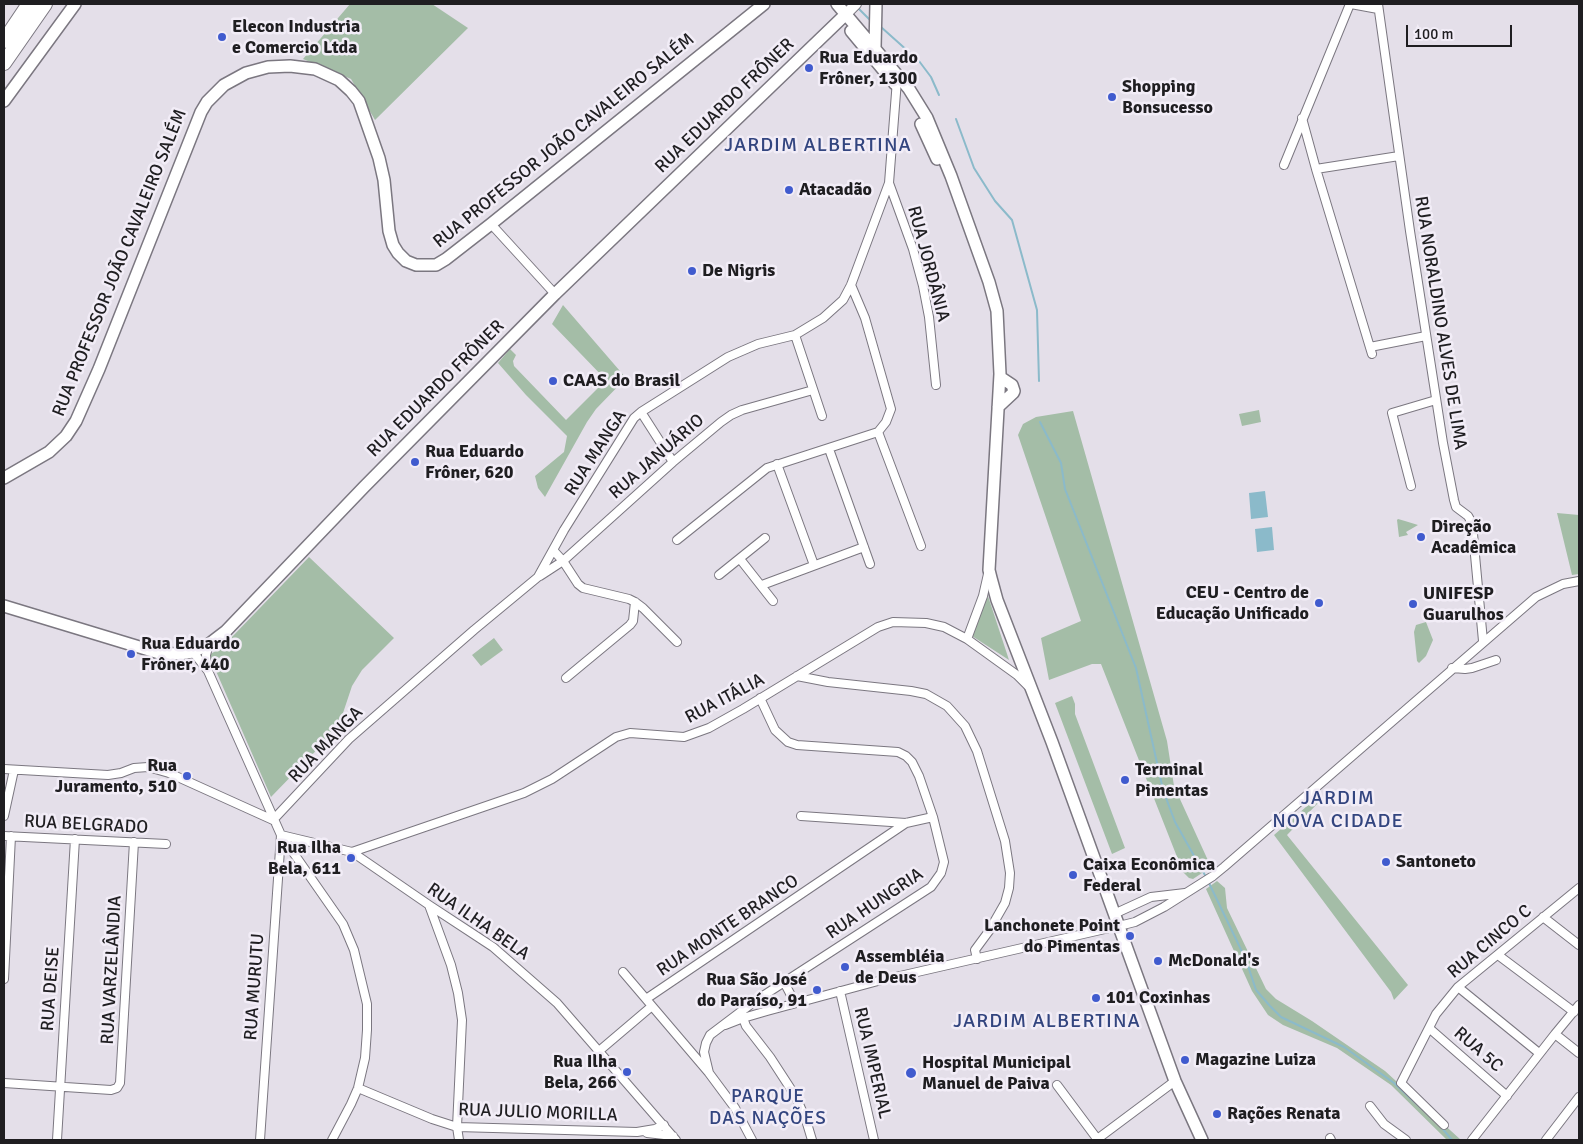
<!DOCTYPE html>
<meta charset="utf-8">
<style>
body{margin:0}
#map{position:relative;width:1583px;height:1144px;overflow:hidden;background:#e4dfe9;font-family:Signika,sans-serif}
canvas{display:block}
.frame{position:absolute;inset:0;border:5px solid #1f1e21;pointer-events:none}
.scale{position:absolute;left:1406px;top:25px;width:106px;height:22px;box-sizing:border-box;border:2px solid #1f1e21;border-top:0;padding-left:6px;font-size:15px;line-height:18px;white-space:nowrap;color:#1f1e21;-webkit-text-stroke:4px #f2edf7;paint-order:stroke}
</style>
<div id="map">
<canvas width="1583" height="1144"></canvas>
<div class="frame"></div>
<div class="scale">100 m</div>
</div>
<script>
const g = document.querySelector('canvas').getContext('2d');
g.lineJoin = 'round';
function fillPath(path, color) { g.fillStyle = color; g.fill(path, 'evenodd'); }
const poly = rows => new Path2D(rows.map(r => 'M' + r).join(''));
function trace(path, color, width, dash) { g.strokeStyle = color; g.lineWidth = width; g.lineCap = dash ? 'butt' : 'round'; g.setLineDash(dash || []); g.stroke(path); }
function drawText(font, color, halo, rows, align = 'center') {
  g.font = font + ' Signika,sans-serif'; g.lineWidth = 5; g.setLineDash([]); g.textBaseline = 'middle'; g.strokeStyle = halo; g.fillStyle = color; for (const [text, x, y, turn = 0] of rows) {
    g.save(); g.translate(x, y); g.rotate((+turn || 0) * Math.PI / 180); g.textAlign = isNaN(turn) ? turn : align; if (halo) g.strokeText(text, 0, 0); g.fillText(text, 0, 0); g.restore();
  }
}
fillPath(poly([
 [350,4,432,4,468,28,375,120,351,79,303,59],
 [563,305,626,378,596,409,587,422,545,497,538,488,535,476,564,452,567,436,526,395,498,363,510,349,516,355,513,361,514,366,566,420,606,380,552,324],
 [1259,410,1261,422,1242,426,1239,414],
 [1073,411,1167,741,1174,786,1211,867,1193,879,1189,878,1183,872,1101,664,1092,664,1049,680,1041,638,1081,621,1018,435,1023,424,1036,417],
 [1557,513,1579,515,1579,574,1572,575],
 [1398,519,1405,521,1418,525,1406,532,1408,535,1399,537,1397,520],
 [309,557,394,638,362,670,352,686,338,728,271,797,209,655,219,649,231,638],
 [988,596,1009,660,972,636],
 [1426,622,1433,640,1426,656,1419,663,1417,661,1414,632,1416,625],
 [494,638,503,650,481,666,472,655],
 [1072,696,1075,704,1075,714,1125,848,1112,854,1055,703],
 [1315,799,1320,801,1287,835,1408,985,1394,1000,1391,992,1274,835],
 [1217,881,1225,888,1227,908,1266,989,1276,999,1312,1021,1385,1071,1461,1140,1447,1140,1391,1085,1337,1048,1283,1025,1268,1015,1252,991,1206,889]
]), '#a4bda7');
fillPath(poly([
 [1265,491,1268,517,1251,519,1249,493],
 [1272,527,1274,550,1257,552,1255,529]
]), '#8bbaca');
trace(poly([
 [859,9,870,20],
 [881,27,919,61,931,77,939,95],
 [956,119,974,168,995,201,1012,220,1037,310,1039,381],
 [1040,422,1061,463,1065,489,1136,668,1163,790,1175,822,1206,877],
 [1208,881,1246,960,1256,990,1270,1006,1281,1017,1344,1047,1394,1083,1433,1119],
 [1442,1128,1452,1140]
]), '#8bbaca', 2);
const minor = poly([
 [1351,4,1378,9],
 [1378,4,1410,231,1443,443,1454,500,1456,507,1468,516,1472,523,1483,641],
 [1302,118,1316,169,1372,354],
 [1284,165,1350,4],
 [1316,169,1399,156],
 [889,183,913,249,923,286,929,317,936,385],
 [491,224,555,294],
 [795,335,822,416],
 [1370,347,1426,336],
 [641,412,673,462],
 [878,432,921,546],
 [829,449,870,564],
 [777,464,814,565],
 [1411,486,1392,413,1436,400],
 [677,540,767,468,878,432,886,422,891,409,865,318,851,285],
 [553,550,563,561,578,584,583,588,629,599,635,602,643,608,677,642],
 [740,559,773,601],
 [719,575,765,538],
 [540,576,563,561,673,462,721,422,731,415,742,410,813,390],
 [762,585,864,547],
 [967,639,983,596,988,574],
 [193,652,208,671,281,835,352,852,429,905,493,947,557,1003,676,1140],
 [1452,668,1465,669,1472,668,1496,660],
 [207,669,206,655,209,644],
 [797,676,828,682,911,691,926,694,947,706,965,726,977,751,1005,841,1010,873,1009,888,1005,903,989,931,975,950,977,959],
 [566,678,630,625,633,621,635,602],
 [4,769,108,775,121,773,134,768,148,767,169,773,273,820],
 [4,816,14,770],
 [801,816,906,823,933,817],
 [273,820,349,739,474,630,538,577,564,530,634,418,641,412,728,357,758,344,795,335,823,318,843,300,851,285,889,183,897,80],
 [281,835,343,924,354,950,367,1004,367,1030,365,1058,358,1088,351,1104,332,1140],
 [4,836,166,844],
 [352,852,524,793,552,779,616,737,630,733,684,737,709,728,743,709,878,627,893,622,926,623,944,627,967,639,1017,675,1028,686],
 [429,905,451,965,458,993,462,1020,457,1127,459,1140],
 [1114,914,1151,897,1185,893],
 [1543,917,1579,945],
 [1498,955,1574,1012],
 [623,972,646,999],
 [4,979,11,836],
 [784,982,795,1003],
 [1458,987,1539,1053],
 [840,991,874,1140],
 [743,1018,746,1026,770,1057,796,1097,806,1120,812,1140],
 [725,1025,743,1018,767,1011,878,981,1127,924,1135,922,1164,907,1213,876,1224,867,1536,597,1563,584,1579,581],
 [1429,1028,1507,1096],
 [1555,1034,1579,1053],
 [599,1051,652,1006],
 [709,1073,704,1052,706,1043,710,1035,755,1001,931,887,941,873,944,862,933,817,919,776,912,762,906,756,898,752,797,745,788,742,775,730,760,698],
 [4,1083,111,1090,117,1088,120,1083,134,842],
 [1057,1085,1098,1140],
 [358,1088,432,1119,457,1127,637,1132,655,1129,664,1125],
 [1370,1106,1384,1124,1406,1140],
 [1444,1125,1401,1083,1436,1014,1458,987,1579,888],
 [647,1133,673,1136],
 [1330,1138,1331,1140],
 [57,1140,75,839],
 [260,1140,281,835],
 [752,1140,735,1108,709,1073,646,999,906,823],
 [1096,1140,1175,1081],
 [1472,1140,1555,1034,1579,1005],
 [1546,1140,1579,1097]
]);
const tertiary = poly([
 [846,14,856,4]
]);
const secondary = poly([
 [837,4,909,89,927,118,951,176,989,282,997,311,1000,374,989,570,991,578,997,600,1052,742,1175,1081,1202,1140],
 [851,31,895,84],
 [875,47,876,4],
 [4,101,75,4],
 [921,124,937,159],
 [998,407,1013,393,1014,391,1012,385,1000,377],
 [4,478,49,452,66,436,76,421,99,369,201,112,207,102,224,85,246,73,268,67,290,66,315,69,339,80,351,91,359,101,379,158,384,180,389,231,393,245,398,253,406,261,416,265,436,265,446,259,491,224,764,4],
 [4,606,159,653,179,654,193,652,209,644,226,631,364,487,555,294,846,14]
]);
const motorway = poly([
 [4,41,29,4],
 [4,63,45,4]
]);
trace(minor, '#7b7780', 10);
trace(tertiary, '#7b7780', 12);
trace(secondary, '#7b7780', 14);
trace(motorway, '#7b7780', 16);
trace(minor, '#fff', 8);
trace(tertiary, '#fff', 10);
trace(secondary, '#fff', 11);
trace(motorway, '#fff', 14);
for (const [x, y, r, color] of [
 [222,37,5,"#405bce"],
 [809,68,5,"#405bce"],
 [1112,97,5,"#405bce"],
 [789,190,5,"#405bce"],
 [692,271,5,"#405bce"],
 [553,381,5,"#405bce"],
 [415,462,5,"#405bce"],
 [1421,537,5,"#405bce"],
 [1319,603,5,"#405bce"],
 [1413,604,5,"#405bce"],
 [131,654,5,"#405bce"],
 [187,776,5,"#405bce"],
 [1125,780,5,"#405bce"],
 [351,858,5,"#405bce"],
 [1386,862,5,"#405bce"],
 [1073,875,5,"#405bce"],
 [1130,936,5,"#405bce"],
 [1158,961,5,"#405bce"],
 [845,967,5,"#405bce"],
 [817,990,5,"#405bce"],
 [1096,998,5,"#405bce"],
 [1185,1060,5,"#405bce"],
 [627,1072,5,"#405bce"],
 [911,1073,6,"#405bce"],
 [1217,1114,5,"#405bce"]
]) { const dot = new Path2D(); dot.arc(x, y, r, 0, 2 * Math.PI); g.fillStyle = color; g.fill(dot); trace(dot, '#f2edf7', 2); }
drawText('bold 18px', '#1f1e21', '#f2edf7', [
 ["Elecon Industria",232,27],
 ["e Comercio Ltda",232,48],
 ["Rua Eduardo",819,58],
 ["Frôner, 1300",819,79],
 ["Shopping",1122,87],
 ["Bonsucesso",1122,108],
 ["Atacadão",799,190],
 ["De Nigris",702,271],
 ["CAAS do Brasil",563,381],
 ["Rua Eduardo",425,452],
 ["Frôner, 620",425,473],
 ["Direção",1431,527],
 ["Acadêmica",1431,548],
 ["CEU - Centro de",1309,593,"right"],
 ["Educação Unificado",1309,614,"right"],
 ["UNIFESP",1423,594],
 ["Guarulhos",1423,615],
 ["Rua Eduardo",141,644],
 ["Frôner, 440",141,665],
 ["Rua",177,766,"right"],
 ["Juramento, 510",177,787,"right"],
 ["Terminal",1135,770],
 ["Pimentas",1135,791],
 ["Rua Ilha",341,848,"right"],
 ["Bela, 611",341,869,"right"],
 ["Santoneto",1396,862],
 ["Caixa Econômica",1083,865],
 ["Federal",1083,886],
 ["Lanchonete Point",1120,926,"right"],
 ["do Pimentas",1120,947,"right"],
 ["Assembléia",855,957],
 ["de Deus",855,978],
 ["McDonald's",1168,961],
 ["Rua São José",807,980,"right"],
 ["do Paraíso, 91",807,1001,"right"],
 ["101 Coxinhas",1106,998],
 ["Magazine Luiza",1195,1060],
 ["Rua Ilha",617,1062,"right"],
 ["Bela, 266",617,1083,"right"],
 ["Hospital Municipal",922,1063],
 ["Manuel de Paiva",922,1084],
 ["Rações Renata",1227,1114]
], 'left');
drawText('18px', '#1f1e21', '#f2edf7', [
 ["RUA EDUARDO FRÔNER",725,106,-44],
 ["RUA PROFESSOR JOÃO CAVALEIRO SALÉM",564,141,-39],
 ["RUA PROFESSOR JOÃO CAVALEIRO SALÉM",120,263,-68],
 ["RUA JORDÂNIA",928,264,75],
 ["RUA NORALDINO ALVES DE LIMA",1440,323,81],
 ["RUA EDUARDO FRÔNER",436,389,-45],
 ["RUA MANGA",596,453,-57],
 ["RUA JANUÁRIO",657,457,-41],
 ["RUA ITÁLIA",725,699,-28],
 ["RUA MANGA",326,745,-46],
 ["RUA BELGRADO",86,825,3],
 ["RUA HUNGRIA",875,904,-34],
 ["RUA ILHA BELA",478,922,35],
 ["RUA MONTE BRANCO",728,926,-34],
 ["RUA CINCO C",1490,942,-40],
 ["RUA VARZELÂNDIA",112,970,-87],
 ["RUA MURUTU",255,987,-86],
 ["RUA DEISE",51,989,-86],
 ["RUA 5C",1478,1050,41],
 ["RUA IMPERIAL",872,1063,77],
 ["RUA JULIO MORILLA",538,1113,2]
]);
g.letterSpacing = '1px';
drawText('19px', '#33457f', '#f2edf7', [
 ["PARQUE",768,1097],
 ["DAS NAÇÕES",768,1119]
]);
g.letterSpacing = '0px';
g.letterSpacing = '1px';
drawText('20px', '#33457f', '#f2edf7', [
 ["JARDIM ALBERTINA",818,146],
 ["JARDIM",1338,799],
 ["NOVA CIDADE",1338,822],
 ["JARDIM ALBERTINA",1047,1022]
]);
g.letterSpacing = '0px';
</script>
